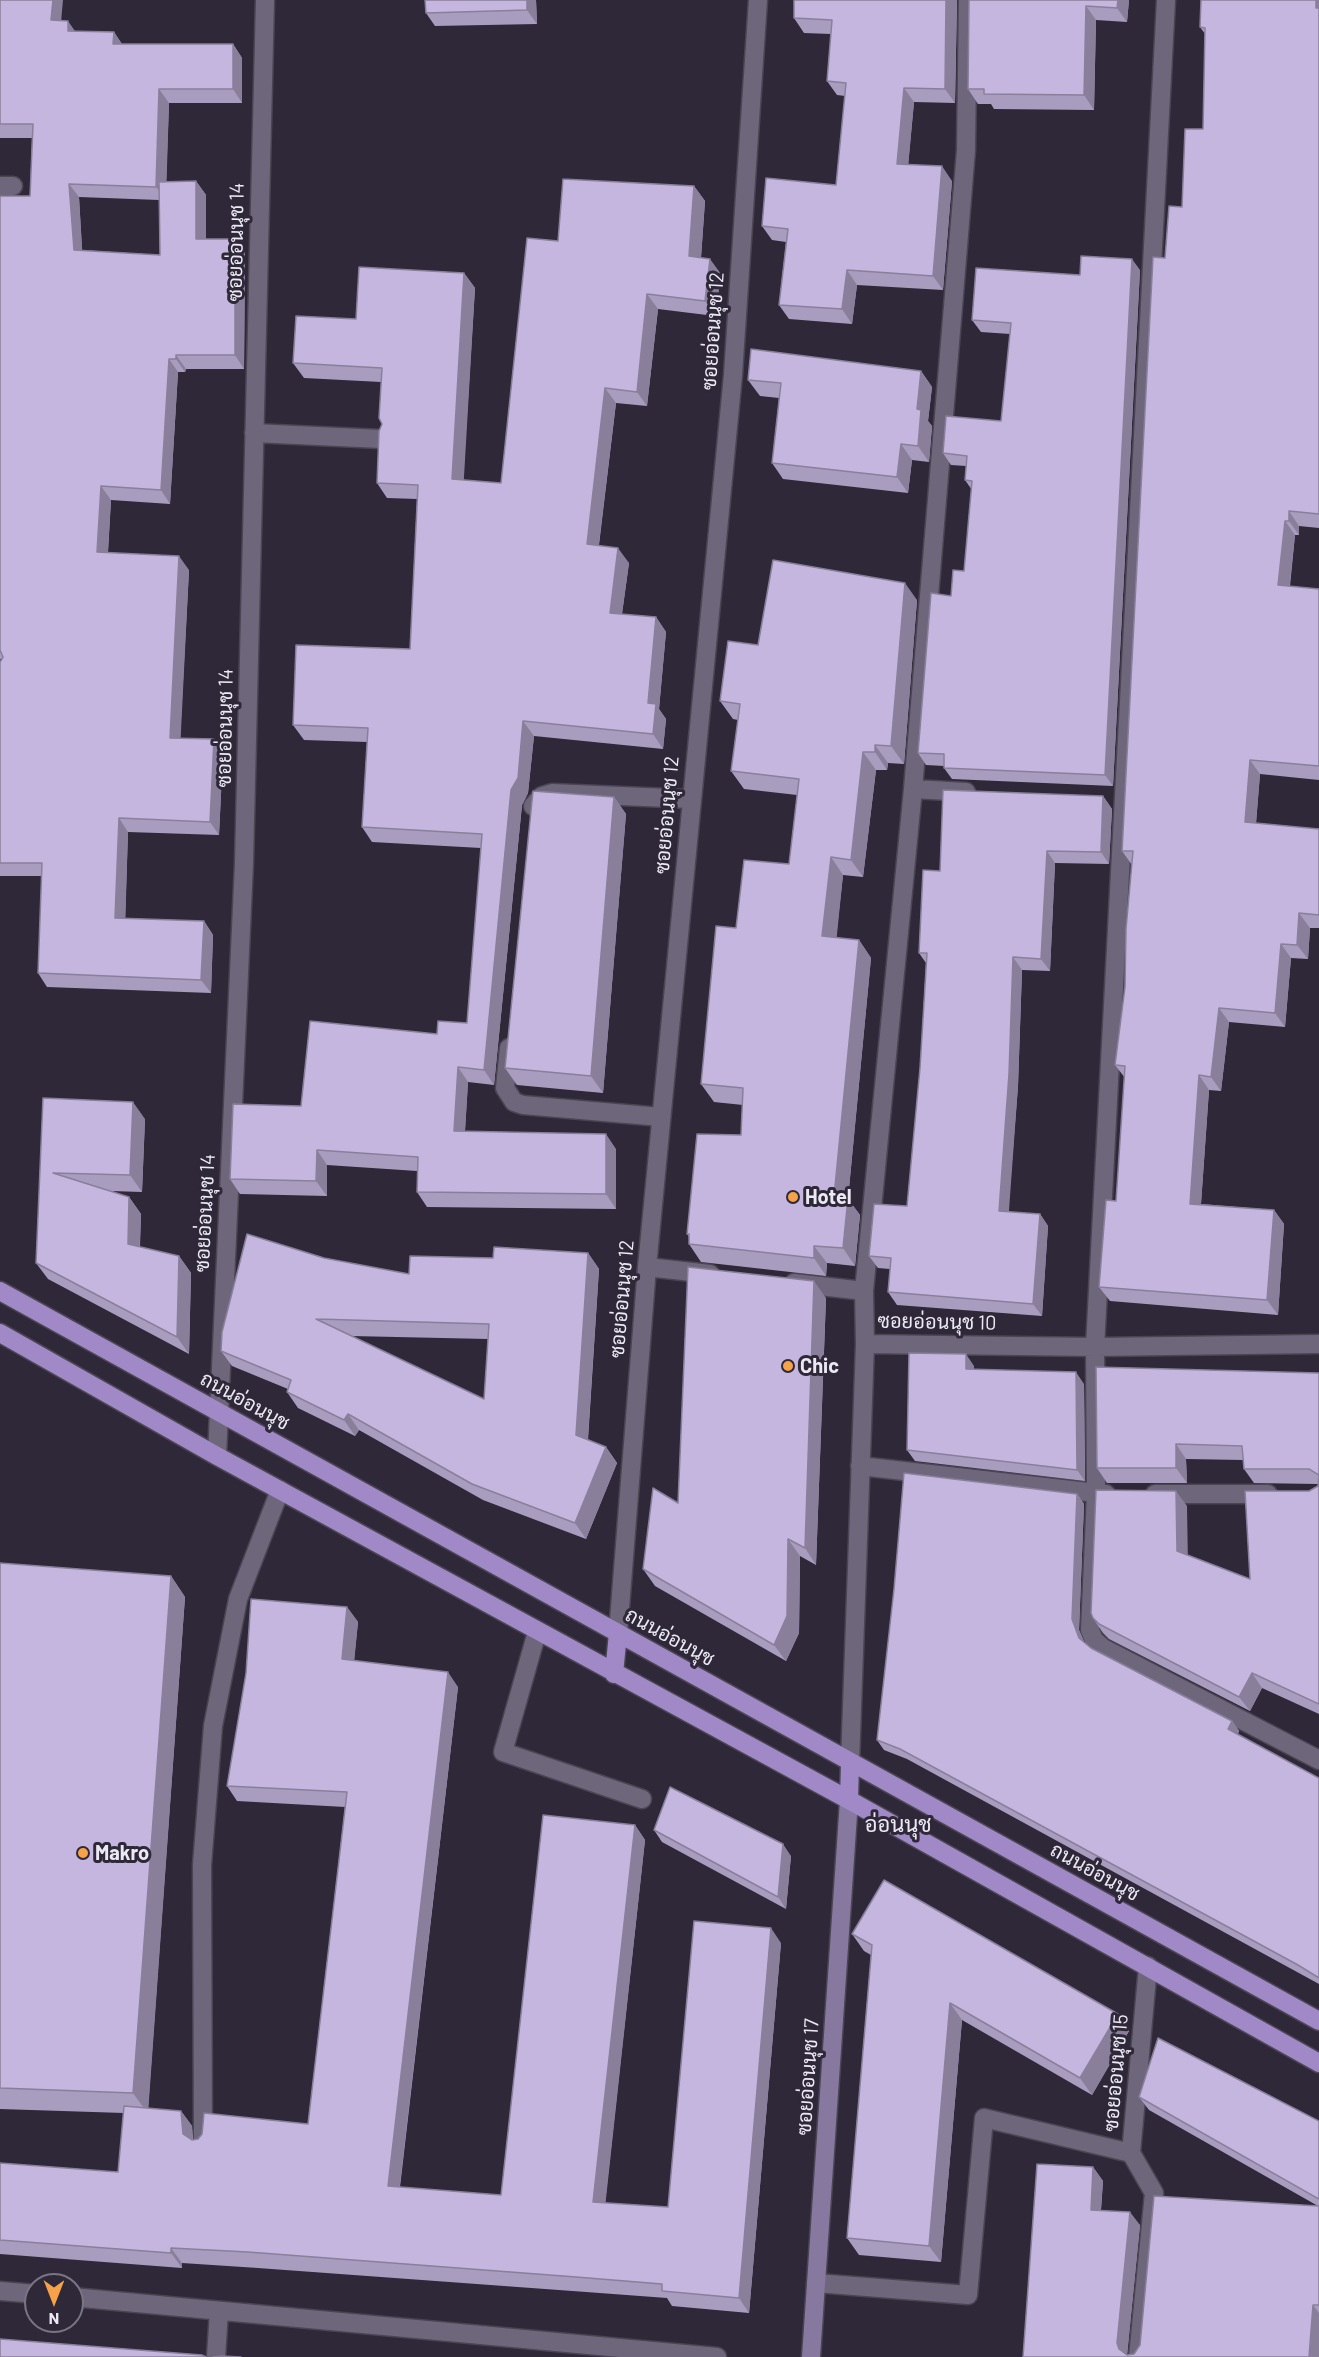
<!DOCTYPE html>
<meta charset="utf-8">
<style>
body{margin:0}
#map{position:relative;width:1319px;height:2357px;overflow:hidden;background:#2e2839;font-family:Barlow,sans-serif}
canvas{display:block}
.north{position:absolute;left:24px;top:2273px;width:60px;height:60px;box-sizing:border-box;background:#2e2839;border:2px solid #7a7584;border-radius:50%;rotate:180deg;font-size:16px;font-weight:700;line-height:24px;text-align:center;color:#ede9f4}
.north::after{content:'';display:block;margin:auto;width:21px;height:27px;background:#f6a248;clip-path:polygon(50% 0,100% 100%,50% 72%,0 100%)}
</style>
<div id="map">
<canvas width="1319" height="2357"></canvas>
<div class="north">N</div>
</div>
<script>
const g = document.querySelector('canvas').getContext('2d');
g.lineJoin = 'round';
const poly = rows => new Path2D(rows.map(r => 'M' + r).join(''));
function trace(path, color, width, dash) { g.strokeStyle = color; g.lineWidth = width; g.lineCap = dash ? 'butt' : 'round'; g.setLineDash(dash || []); g.stroke(path); }
function fillPath(path, color) { g.fillStyle = color; g.fill(path, 'evenodd'); }
function drawText(font, color, halo, rows, align = 'center') {
  g.font = font + ' Barlow,Sarabun,sans-serif'; g.lineWidth = 6; g.setLineDash([]); g.textBaseline = 'middle'; g.strokeStyle = halo; g.fillStyle = color; for (const [text, x, y, turn = 0] of rows) {
    g.save(); g.translate(x, y); g.rotate((+turn || 0) * Math.PI / 180); g.textAlign = isNaN(turn) ? turn : align; if (halo) g.strokeText(text, 0, 0); g.fillText(text, 0, 0); g.restore();
  }
}
const lane = poly([
 [533,806,542,796,552,793,691,799],
 [509,1048,505,1088,514,1102,523,1105,661,1117],
 [537,1632,503,1752,642,1799],
 [203,2144,202,1865,213,1726,238,1599,280,1490],
 [816,2283,968,2295,984,2118,1131,2153]
]);
const street = poly([
 [1166,0,1095,1347,1096,1494,1090,1630,1094,1640,1103,1648,1319,1760],
 [0,186,13,186],
 [254,433,381,439],
 [913,789,966,792],
 [647,1267,710,1274],
 [794,1283,864,1291],
 [865,1344,1095,1347,1319,1344],
 [217,1456,244,863,265,0],
 [860,1466,1106,1494],
 [1155,1494,1268,1494],
 [618,1633,647,1267,733,375,758,0],
 [850,1763,865,1344,864,1291,913,789,966,150,968,0],
 [0,2291,36,2294],
 [72,2297,717,2357],
 [216,2357,219,2311],
 [1138,2357,1154,2193,1131,2153,1148,1966]
]);
const secondary = poly([
 [811,2357,849,1800]
]);
const primary = poly([
 [0,1291,1319,2021],
 [0,1333,217,1456,849,1800,1319,2063],
 [614,1674,618,1633],
 [849,1800,850,1763]
]);
trace(lane, '#4a4453', 21);
trace(street, '#4a4453', 21);
trace(secondary, '#4a4453', 21);
trace(primary, '#4a4453', 21);
trace(lane, '#6e677b', 18);
trace(street, '#6e677b', 18);
trace(secondary, '#8778a0', 18);
trace(primary, '#a089c6', 18);
fillPath(poly([
 [0,0,62,20,75,31,114,32,122,44,233,44,242,58,242,103,169,103,166,182,196,181,206,195,206,239,235,239,245,253,244,369,186,369,185,372,178,372,170,504,111,500,108,553,189,570,180,738,223,753,219,835,128,832,125,919,204,921,213,935,211,993,47,987,38,973,42,876,0,876,0,662,2,659,0,659,0,196,30,196,32,138,0,138],
 [79,197,159,200,160,255,82,250],
 [536,0,537,24,435,26,426,13],
 [794,0,957,0,955,103,914,102,908,165,952,181,943,290,857,285,852,324,789,319,779,305,786,242,772,240,762,226,836,185,845,96,837,95,827,81,831,34,804,33,794,18],
 [969,0,1129,0,1127,22,1096,20,1094,110,994,109,991,104,978,104,968,89],
 [1319,0,1319,528,1299,526,1299,535,1295,535,1290,586,1319,589,1319,780,1260,774,1256,823,1319,829,1319,928,1310,928,1308,959,1291,958,1285,1027,1229,1022,1221,1091,1209,1090,1201,1204,1274,1210,1284,1224,1278,1315,1110,1301,1099,1287,1116,1201,1125,1078,1115,1065,1125,987,1132,865,1122,851,1165,258,1182,207,1203,129,1205,34,1200,27],
 [694,186,705,201,701,258,721,274,715,316,658,309,647,406,616,403,599,545,629,563,622,614,656,617,666,632,659,709,666,719,663,749,534,736,528,793,522,805,494,1085,468,1082,465,1131,616,1149,616,1209,427,1207,417,1192,417,1171,327,1165,327,1196,240,1194,230,1179,301,1106,437,1034,467,1023,481,848,372,842,362,827,367,742,304,740,293,725,410,649,417,499,387,498,377,483,382,424,381,382,304,378,293,363,356,319,464,273,475,288,463,480,501,483,558,241],
 [1140,270,1113,786,952,779,944,768,944,766,926,765,918,753,951,596,964,571,972,490,965,480,966,466,951,465,943,453,1001,421,1010,334,981,332,972,320,1080,275],
 [921,371,932,387,928,421,932,426,929,462,912,460,908,493,783,479,772,463,779,398,760,396,748,380],
 [917,600,904,764,888,763,887,770,876,770,863,877,843,875,836,938,859,940,871,958,848,1199,860,1215,855,1266,827,1263,826,1276,701,1262,689,1244,689,1237,687,1234,741,1135,743,1105,714,1102,701,1084,736,928,789,864,797,795,744,789,731,771,738,720,733,719,720,701,758,645],
 [1103,796,1112,809,1109,864,1055,863,1050,971,1022,970,1018,1086,1008,1212,1040,1214,1048,1226,1042,1316,897,1305,888,1292,890,1269,878,1268,869,1256,907,1206,920,1068,926,963,919,953,940,871],
 [614,797,626,814,603,1093,517,1085,505,1068],
 [43,1098,145,1119,142,1192,111,1191,129,1197,141,1214,140,1247,179,1256,191,1273,189,1354,48,1279,36,1263],
 [588,1253,599,1269,588,1440,606,1447,617,1463,586,1539,483,1500,359,1430,355,1436,298,1408,287,1392,288,1389,232,1366,221,1351,324,1258,409,1274,493,1258],
 [351,1336,488,1339,484,1399],
 [826,1298,816,1565,800,1556,799,1633,786,1661,655,1586,643,1569,678,1503],
 [974,1366,974,1369,1084,1384,1085,1481,915,1461,907,1450],
 [1319,1373,1319,1714,1262,1688,1250,1711,1109,1639,1103,1633,1093,1618,1187,1506,1187,1555,1250,1579,1309,1491,1318,1486,1318,1484,1254,1483,1244,1469,1243,1460,1186,1459,1187,1483,1107,1483,1097,1468],
 [1077,1494,1084,1504,1079,1630,1084,1642,1091,1648,1232,1721,1239,1731,1238,1734,1319,1778,1319,1984,907,1759,884,1750,877,1740],
 [0,1563,171,1576,185,1597,148,2108,181,2111,192,2126,193,2140,308,2124,345,1807,237,1801,227,1786,347,1607,358,1622,354,1660,458,1687,400,2187,501,2195,635,1825,645,1840,605,2203,668,2207,781,1943,749,2313,672,2306,667,2298,586,2292,258,2268,182,2263,182,2268,0,2254,0,2163,118,2172,124,2113,0,2109],
 [654,1830,791,1856,786,1909,662,1842],
 [852,1934,1129,2031,1092,2095,962,2020,941,2262,859,2255,847,2238,871,1955,864,1951],
 [1139,2097,1319,2121,1319,2357,1023,2357,1093,2167,1103,2181,1101,2210,1140,2225,1127,2355,1134,2354,1318,2206,1149,2110]
]), '#a99dbf');
fillPath(poly([
 [53,0,63,0,60,33,51,20],
 [527,0,536,0,537,24,527,10],
 [946,0,957,0,955,103,945,89],
 [1118,0,1129,0,1127,22,1117,8],
 [1316,0,1319,0,1319,12,1316,8],
 [1086,6,1096,20,1094,110,1084,95],
 [68,21,77,34,68,31],
 [114,32,123,46,113,44],
 [233,44,242,58,242,103,233,89],
 [904,88,914,102,907,179,897,164],
 [159,89,169,103,166,200,156,187],
 [942,166,952,181,943,290,933,276],
 [196,181,206,195,206,252,196,239],
 [69,184,79,197,83,263,74,250],
 [694,186,705,201,700,271,689,256],
 [235,239,245,253,244,369,235,355],
 [710,259,721,274,715,316,705,301],
 [1132,259,1140,270,1113,786,1105,775],
 [847,270,857,285,852,324,842,309],
 [464,273,475,288,463,494,452,479],
 [647,294,658,309,647,406,637,392],
 [176,355,186,369,185,372,176,359],
 [169,359,178,372,170,504,161,490],
 [921,371,932,387,928,421,932,426,929,462,918,446,917,409],
 [605,388,616,403,597,559,587,544],
 [901,444,912,460,908,493,897,477],
 [101,486,111,500,107,566,97,552],
 [1289,511,1299,526,1299,535,1289,521],
 [1285,521,1295,535,1288,600,1278,585],
 [618,548,629,563,620,628,610,613],
 [179,556,189,570,180,751,170,738],
 [905,583,917,600,904,764,891,746],
 [656,617,666,632,659,709,666,719,663,749,653,734,648,703],
 [523,721,534,736,528,793,522,805,494,1085,484,1070,511,790],
 [214,739,223,753,219,835,210,822],
 [875,745,888,763,887,770,875,752],
 [863,752,876,770,863,877,851,860],
 [1250,760,1260,774,1255,836,1245,822],
 [1103,796,1112,809,1109,864,1101,852],
 [614,797,626,814,603,1093,591,1076],
 [119,818,128,832,125,932,115,918],
 [1047,851,1055,863,1050,971,1041,959],
 [831,857,843,875,835,954,822,936],
 [1299,913,1310,928,1308,959,1297,945],
 [204,921,213,935,211,993,201,980],
 [859,940,871,958,848,1199,860,1215,855,1266,843,1248,834,1197],
 [1281,944,1291,958,1285,1027,1275,1013],
 [1013,957,1022,970,1018,1086,1008,1224,999,1211],
 [1219,1008,1229,1022,1221,1091,1211,1077],
 [458,1067,468,1082,464,1146,454,1131],
 [1199,1075,1209,1090,1200,1218,1190,1204],
 [133,1102,145,1119,142,1192,130,1175],
 [606,1134,616,1149,616,1209,606,1194],
 [317,1150,327,1165,327,1196,316,1181],
 [129,1197,141,1214,139,1261,128,1244],
 [1274,1210,1284,1224,1278,1315,1267,1300],
 [1040,1214,1048,1226,1042,1316,1033,1304],
 [814,1246,827,1263,826,1276,814,1258],
 [588,1253,599,1269,587,1451,576,1435],
 [179,1256,191,1273,189,1354,177,1337],
 [814,1281,826,1298,816,1565,805,1548],
 [966,1354,974,1366,974,1381,966,1369],
 [1076,1372,1084,1384,1085,1481,1077,1470],
 [348,1414,359,1430,355,1436,344,1420],
 [1176,1444,1186,1459,1187,1483,1176,1468],
 [606,1447,617,1463,586,1539,575,1523],
 [1176,1491,1187,1506,1188,1566,1177,1551],
 [1077,1494,1084,1504,1079,1630,1087,1648,1079,1638,1072,1619],
 [788,1539,800,1556,799,1633,786,1661,774,1645],
 [171,1576,185,1597,148,2114,133,2093],
 [347,1607,358,1622,353,1674,342,1659],
 [448,1672,458,1687,398,2201,388,2186],
 [1252,1673,1262,1688,1250,1711,1239,1697],
 [1232,1721,1239,1731,1235,1739,1228,1729],
 [635,1825,645,1840,604,2217,593,2202],
 [783,1844,791,1856,786,1909,778,1897],
 [771,1928,781,1943,749,2313,739,2298],
 [950,2003,962,2020,941,2262,929,2246],
 [1118,2014,1129,2031,1092,2095,1080,2078],
 [181,2111,192,2126,193,2149,183,2134],
 [1093,2167,1103,2181,1100,2223,1091,2210],
 [1130,2212,1140,2225,1127,2356,1119,2349,1117,2343],
 [171,2248,182,2263,182,2268,171,2253],
 [1313,2305,1319,2313,1319,2357,1309,2357]
]), '#897f9b');
const building = poly([
 [0,0,53,0,51,20,68,21,68,31,114,32,113,44,233,44,233,89,159,89,156,187,69,184,74,250,160,255,159,182,196,181,196,239,235,239,235,355,176,355,176,359,169,359,161,490,101,486,97,552,179,556,170,738,214,739,210,822,119,818,115,918,204,921,201,980,38,973,42,863,0,863,0,662,3,657,0,650,0,196,30,196,33,124,0,124,0,0],
 [425,0,527,0,527,10,426,13,425,0],
 [794,0,946,0,945,89,904,88,897,164,942,166,933,276,847,270,842,309,779,305,788,229,762,226,766,178,836,185,846,83,827,81,832,20,794,18,794,0],
 [969,0,1118,0,1117,8,1086,6,1084,95,984,94,984,89,968,89,969,0],
 [1201,0,1316,0,1316,8,1319,8,1319,514,1289,511,1289,521,1285,521,1278,585,1319,589,1319,766,1250,760,1245,822,1319,829,1319,915,1299,913,1297,945,1281,944,1275,1013,1219,1008,1211,1077,1199,1075,1190,1204,1274,1210,1267,1300,1099,1287,1106,1200,1116,1201,1125,1066,1115,1065,1125,987,1126,929,1133,851,1122,851,1153,257,1165,258,1169,206,1182,207,1185,129,1203,129,1205,28,1200,27,1201,0],
 [563,179,694,186,689,256,710,259,705,301,647,294,637,392,605,388,587,544,618,548,610,613,656,617,648,703,656,704,653,734,523,721,518,778,511,790,484,1070,458,1067,454,1131,606,1134,606,1194,417,1192,418,1157,317,1150,316,1181,230,1179,233,1104,301,1106,310,1021,437,1034,438,1021,467,1023,482,834,362,827,368,728,293,725,296,645,410,649,418,485,377,483,379,431,382,424,379,418,382,368,293,363,296,316,356,319,359,267,464,273,452,479,501,483,527,238,558,241,563,179],
 [1081,256,1132,259,1105,775,944,768,944,754,918,753,931,593,951,596,953,570,964,571,972,481,965,480,967,456,943,453,946,416,1001,421,1011,323,972,320,976,268,1080,275,1081,256],
 [751,349,921,371,917,409,921,410,918,446,901,444,897,477,772,463,781,383,748,380,751,349],
 [773,560,905,583,891,746,875,745,875,752,863,752,851,860,831,857,822,936,859,940,834,1197,848,1198,843,1248,814,1246,814,1258,689,1244,689,1234,687,1234,697,1134,741,1135,743,1088,701,1084,716,926,736,928,744,860,789,864,799,779,731,771,740,704,720,701,728,641,758,645,773,560],
 [943,790,1103,796,1101,852,1047,851,1041,959,1013,957,1009,1074,999,1211,1040,1214,1033,1304,888,1292,891,1258,869,1256,874,1204,907,1206,920,1068,927,953,919,953,923,870,940,871,943,790],
 [533,791,614,797,591,1076,505,1068,533,791],
 [43,1098,133,1102,130,1175,53,1173,129,1197,128,1244,179,1256,177,1337,36,1263,43,1098],
 [247,1234,324,1258,409,1274,410,1256,493,1258,494,1247,588,1253,576,1435,606,1447,575,1523,472,1484,348,1414,344,1420,287,1392,291,1380,221,1351,222,1332,247,1234],
 [316,1319,489,1324,484,1399,316,1319],
 [688,1267,814,1281,805,1548,788,1539,787,1616,774,1645,643,1569,653,1488,678,1503,688,1267],
 [909,1353,966,1354,966,1369,1076,1372,1077,1470,907,1450,909,1353],
 [1096,1367,1319,1373,1319,1704,1252,1673,1239,1697,1099,1624,1093,1618,1091,1613,1096,1490,1176,1491,1177,1551,1250,1579,1245,1491,1309,1491,1318,1486,1319,1475,1309,1469,1244,1469,1242,1446,1176,1444,1176,1468,1097,1468,1096,1367],
 [904,1473,1077,1494,1072,1619,1079,1638,1091,1648,1232,1721,1228,1729,1319,1778,1319,1978,1298,1965,900,1749,877,1740,894,1589,904,1473],
 [0,1563,171,1576,133,2093,0,2088,0,1563],
 [251,1599,347,1607,342,1659,448,1672,388,2186,501,2195,543,1815,635,1825,593,2202,668,2207,694,1921,771,1928,739,2298,662,2291,662,2284,576,2277,248,2252,171,2248,171,2253,0,2240,0,2163,118,2172,124,2106,181,2111,183,2134,192,2140,198,2139,202,2134,204,2113,308,2124,347,1792,227,1786,246,1673,251,1599],
 [670,1787,783,1844,778,1897,654,1830,670,1787],
 [884,1880,1118,2014,1080,2078,950,2003,929,2246,847,2238,872,1945,852,1934,884,1880],
 [1158,2038,1319,2121,1319,2199,1139,2097,1158,2038],
 [1037,2164,1093,2167,1091,2210,1130,2212,1117,2343,1119,2349,1127,2355,1134,2354,1140,2345,1154,2196,1319,2206,1319,2305,1313,2305,1309,2357,1023,2357,1037,2164],
 [0,2339,202,2355,206,2357,0,2357,0,2339],
 [222,2356,241,2357,213,2357,222,2356]
]);
fillPath(building, '#c4b6de');
trace(building, '#897f9b', 1.5);
for (const [x, y, r, color] of [
 [793,1197,6,"#f6a248"],
 [788,1366,6,"#f6a248"],
 [83,1853,6,"#f6a248"]
]) { const dot = new Path2D(); dot.arc(x, y, r, 0, 2 * Math.PI); g.fillStyle = color; g.fill(dot); trace(dot, '#2e2839', 2); }
drawText('20px', '#ede9f4', '#2e2839', [
 ["ซอยอ่อนนุช 14",236,242,-89],
 ["ซอยอ่อนนุช 12",713,331,-86],
 ["ซอยอ่อนนุช 14",225,728,-89],
 ["ซอยอ่อนนุช 12",667,815,-85],
 ["ซอยอ่อนนุช 14",205,1213,-87],
 ["ซอยอ่อนนุช 12",622,1299,-85],
 ["ซอยอ่อนนุช 10",937,1322,1],
 ["ถนนอ่อนนุช",245,1401,29],
 ["ถนนอ่อนนุช",670,1637,29],
 ["ถนนอ่อนนุช",1095,1872,29],
 ["ซอยอ่อนนุช 15",1116,2073,-85],
 ["ซอยอ่อนนุช 17",808,2077,-86]
]);
drawText('bold 20px', '#ede9f4', '#2e2839', [
 ["Hotel",805,1197],
 ["Chic",800,1366],
 ["Makro",95,1853]
], 'left');
drawText('22px', '#ede9f4', '#2e2839', [
 ["อ่อนนุช",898,1825]
]);
</script>
